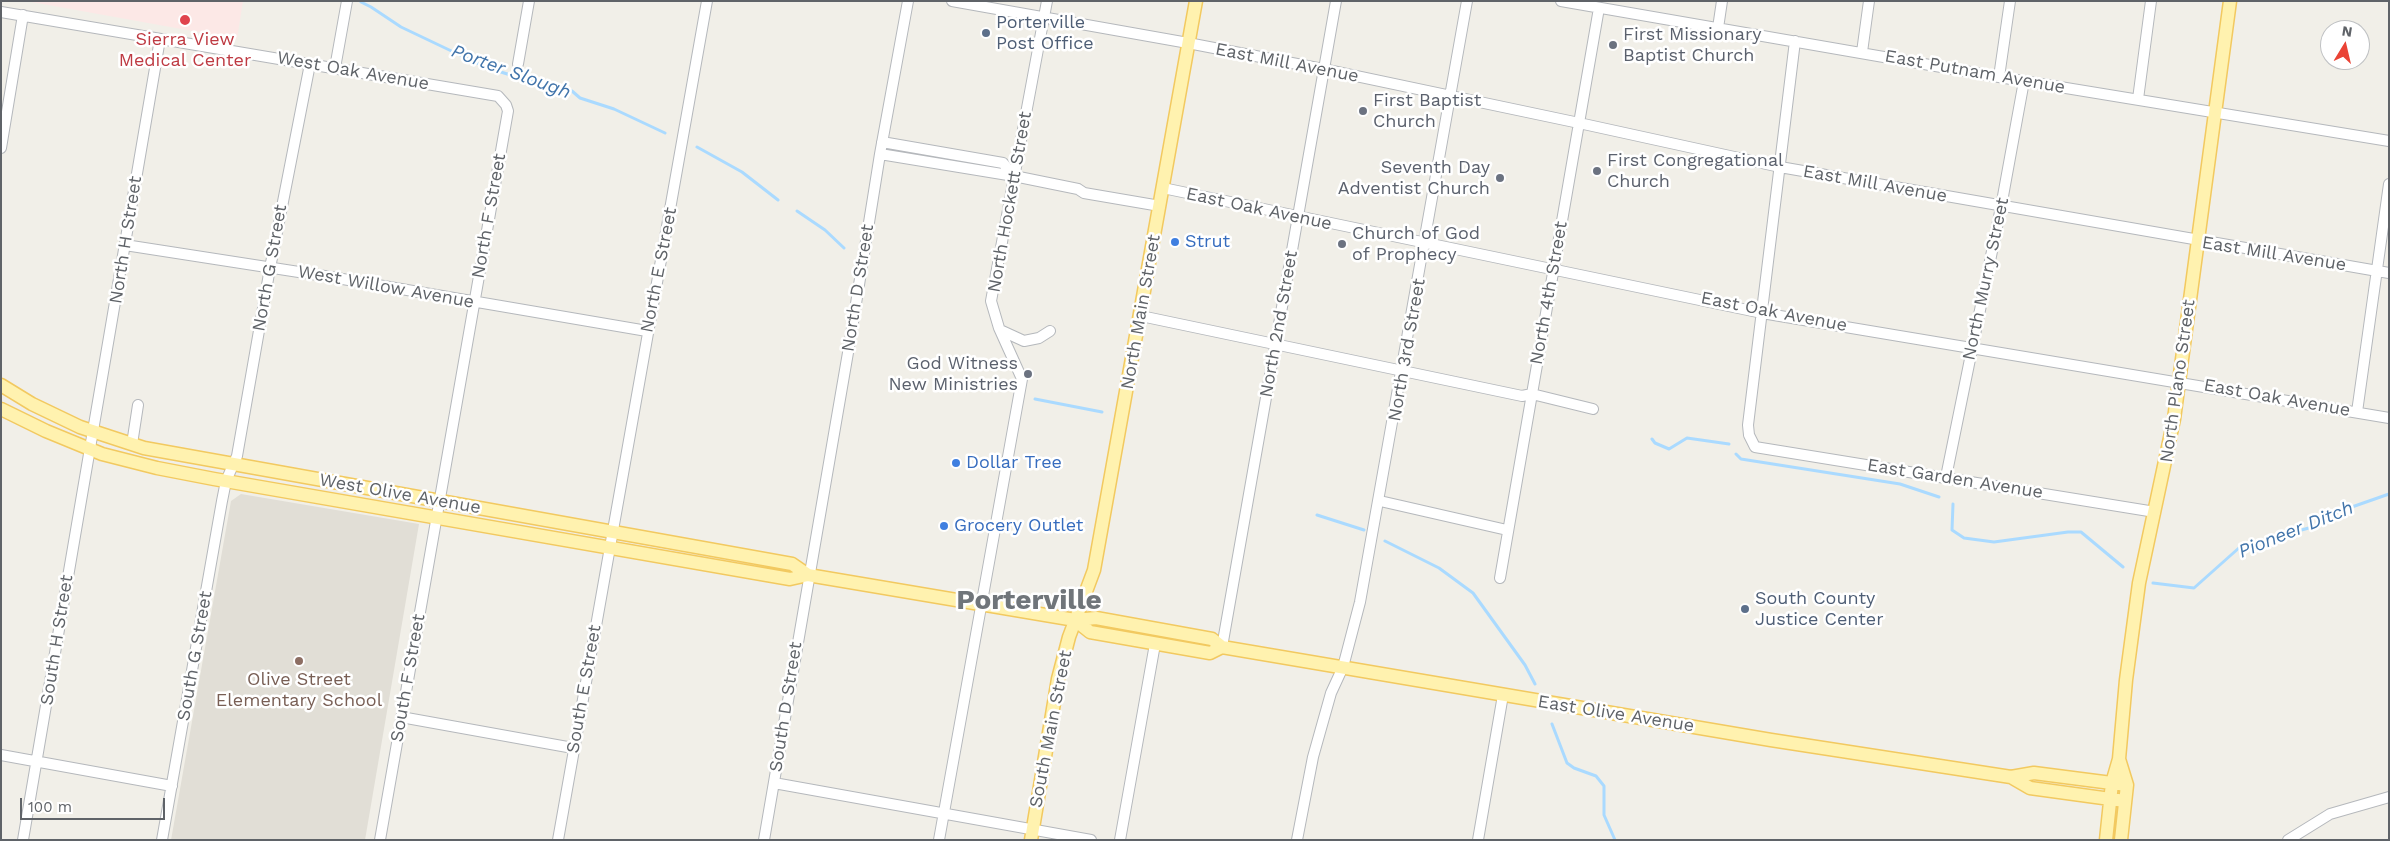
<!DOCTYPE html>
<style>
body{margin:0}
#map{position:relative;width:2390px;height:841px;overflow:hidden;background:#f1efe8;font-family:"Work Sans",sans-serif}
canvas{display:block}
.frame{position:absolute;inset:0;border:2px solid #5f6368;pointer-events:none}
.north{position:absolute;left:2320px;top:20px;width:50px;height:50px;box-sizing:border-box;background:#fff;border:1px solid #bfc1c3;border-radius:50%;rotate:9deg;font-size:14px;font-weight:700;line-height:20px;text-align:center;color:#5f6368}
.north::after{content:'';display:block;margin:auto;width:18px;height:22px;background:#ea4335;clip-path:polygon(50% 0,100% 100%,50% 72%,0 100%)}
.scale{position:absolute;left:20px;top:798px;width:145px;height:22px;box-sizing:border-box;border:2px solid #5f6368;border-top:0;padding-left:6px;font-size:15px;line-height:18px;white-space:nowrap;color:#5f6368;-webkit-text-stroke:4px #fff;paint-order:stroke}
</style>
<div id="map">
<canvas width="2390" height="841"></canvas>
<div class="frame"></div>
<div class="north">N</div>
<div class="scale">100 m</div>
</div>
<script>
const g = document.querySelector('canvas').getContext('2d');
g.lineJoin = 'round';
function fillPath(path, color) { g.fillStyle = color; g.fill(path, 'evenodd'); }
const poly = rows => new Path2D(rows.map(r => 'M' + r).join(''));
function trace(path, color, width, dash) { g.strokeStyle = color; g.lineWidth = width; g.lineCap = dash ? 'butt' : 'round'; g.setLineDash(dash || []); g.stroke(path); }
function drawText(font, color, halo, rows, align = 'center') {
  g.font = font + ' "Work Sans",sans-serif'; g.lineWidth = 5; g.setLineDash([]); g.textBaseline = 'middle'; g.strokeStyle = halo; g.fillStyle = color; for (const [text, x, y, turn = 0] of rows) {
    g.save(); g.translate(x, y); g.rotate((+turn || 0) * Math.PI / 180); g.textAlign = isNaN(turn) ? turn : align; if (halo) g.strokeText(text, 0, 0); g.fillText(text, 0, 0); g.restore();
  }
}
fillPath(poly([
 [241,494,419,524,365,840,171,840,231,501]
]), '#e1ded6');
fillPath(poly([
 [26,1,243,1,237,39]
]), '#fce8e6');
trace(poly([
 [361,2,371,7,401,27,485,67,520,78,572,91,580,98,614,109,665,133],
 [697,147,742,172,778,200],
 [797,211,825,230,844,248],
 [1035,399,1102,412],
 [1652,439,1655,443,1669,449,1687,438,1729,444],
 [1736,454,1741,459,1900,484,1939,497],
 [1953,504,1952,530,1964,538,1994,542,2068,532,2081,532,2123,567],
 [1317,515,1364,530],
 [1385,541,1439,568,1473,593,1525,665,1535,684],
 [2153,583,2194,588,2240,547,2316,526,2329,515,2389,494],
 [1552,724,1567,763,1574,768,1596,776,1604,786,1604,815,1615,840]
]), '#aadaff', 3);
const minor = poly([
 [952,1,1188,43,1323,69,1579,123,1780,167,2389,273],
 [1561,1,1999,77,2389,141],
 [1,12,498,96,506,105,508,111,380,840],
 [1718,28,1722,1],
 [1795,41,1748,425,1749,435,1755,447,2155,512],
 [1862,52,1869,1],
 [518,64,529,1],
 [335,68,347,1],
 [1999,77,2010,1],
 [2138,99,2151,1],
 [882,142,1003,163,1014,176],
 [1,148,23,15],
 [880,154,1014,176,1078,189,1084,193,1160,206],
 [1163,188,1762,313,2389,418],
 [125,245,331,277,647,331],
 [1141,316,1522,396,1532,394,1593,409],
 [1000,330,1024,341,1039,338,1050,331],
 [2357,412,2389,184],
 [132,444,138,405],
 [1946,477,2001,207,2024,81],
 [1380,501,1507,530],
 [1500,578,1599,8],
 [1222,647,1336,1],
 [401,717,573,748],
 [1,755,172,786],
 [774,783,1091,840],
 [23,840,160,39],
 [162,840,222,501,226,481,237,456,270,268,310,64],
 [558,840,707,1],
 [764,840,850,341,880,154,908,1],
 [939,840,1022,379,999,328,991,301,1047,1],
 [1120,840,1155,644],
 [1297,840,1313,757,1331,693,1343,667,1360,602,1467,1],
 [1478,840,1503,695],
 [2288,840,2330,814,2389,797]
]);
const major = poly([
 [1,385,32,404,80,427,144,448,792,564,808,575],
 [1,409,46,431,102,454,157,468,214,479,790,579,808,575,1075,620,1096,618,1212,639,1222,647,1771,740,2011,777,2034,773,2127,785],
 [1075,620,1090,632,1210,653,1222,647],
 [2119,759,2127,785,2121,840],
 [2011,777,2030,788,2125,801],
 [1031,840,1058,679,1069,637,1094,570,1196,1],
 [2106,840,2112,783,2119,759,2126,680,2139,583,2174,419,2230,1]
]);
trace(minor, '#b5b8bc', 12);
trace(major, '#f2c960', 15);
trace(minor, '#fff', 10);
trace(major, '#fff2af', 12);
for (const [x, y, r, color] of [
 [185,20,6,"#e0444e"],
 [986,33,5,"#5c6f8a"],
 [1613,45,5,"#6b7280"],
 [1363,111,5,"#6b7280"],
 [1597,171,5,"#6b7280"],
 [1500,178,5,"#6b7280"],
 [1175,242,5,"#3f7fe0"],
 [1342,244,5,"#6b7280"],
 [1028,374,5,"#6b7280"],
 [956,463,5,"#3f7fe0"],
 [944,526,5,"#3f7fe0"],
 [1745,609,5,"#5c6f8a"],
 [299,661,5,"#8d6e63"]
]) { const dot = new Path2D(); dot.arc(x, y, r, 0, 2 * Math.PI); g.fillStyle = color; g.fill(dot); trace(dot, '#fff', 2); }
drawText('18px', '#4e5e75', '#fff', [
 ["Porterville",996,23],
 ["Post Office",996,44],
 ["South County",1755,599],
 ["Justice Center",1755,620]
], 'left');
drawText('18px', '#5b616d', '#fff', [
 ["First Missionary",1623,35],
 ["Baptist Church",1623,56],
 ["First Baptist",1373,101],
 ["Church",1373,122],
 ["First Congregational",1607,161],
 ["Church",1607,182],
 ["Seventh Day",1490,168,"right"],
 ["Adventist Church",1490,189,"right"],
 ["Church of God",1352,234],
 ["of Prophecy",1352,255],
 ["God Witness",1018,364,"right"],
 ["New Ministries",1018,385,"right"]
], 'left');
drawText('18px', '#be3a42', '#fff', [
 ["Sierra View",185,40],
 ["Medical Center",185,61]
]);
drawText('18px', '#5f6368', '#fff', [
 ["East Mill Avenue",1287,63,11],
 ["West Oak Avenue",353,71,10],
 ["East Putnam Avenue",1975,72,10],
 ["East Mill Avenue",1875,184,10],
 ["North Hockett Street",1010,202,-80],
 ["East Oak Avenue",1259,209,12],
 ["North F Street",489,216,-80],
 ["North H Street",126,240,-81],
 ["East Mill Avenue",2274,254,9],
 ["North G Street",270,268,-80],
 ["North E Street",659,270,-79],
 ["North Murry Street",1986,279,-78],
 ["West Willow Avenue",386,287,10],
 ["North D Street",858,288,-81],
 ["North 4th Street",1549,293,-80],
 ["North Main Street",1141,312,-80],
 ["East Oak Avenue",1774,312,11],
 ["North 2nd Street",1279,324,-80],
 ["North 3rd Street",1407,350,-80],
 ["North Plano Street",2178,381,-82],
 ["East Oak Avenue",2277,398,10],
 ["East Garden Avenue",1955,479,9],
 ["West Olive Avenue",400,494,10],
 ["South H Street",57,640,-81],
 ["South G Street",195,656,-80],
 ["South F Street",408,678,-80],
 ["South E Street",584,689,-80],
 ["South D Street",786,707,-81],
 ["East Olive Avenue",1616,714,9],
 ["South Main Street",1051,729,-79]
]);
drawText('18px', '#366cbe', '#fff', [
 ["Strut",1185,242],
 ["Dollar Tree",966,463],
 ["Grocery Outlet",954,526]
], 'left');
drawText('18px', '#785e54', '#fff', [
 ["Olive Street",299,680],
 ["Elementary School",299,701]
]);
drawText('italic 19px', '#4174aa', '#fff', [
 ["Porter Slough",511,72,20],
 ["Pioneer Ditch",2296,530,-22]
]);
drawText('bold 28px', '#70757a', '#fff', [
 ["Porterville",1029,601]
]);
</script>
